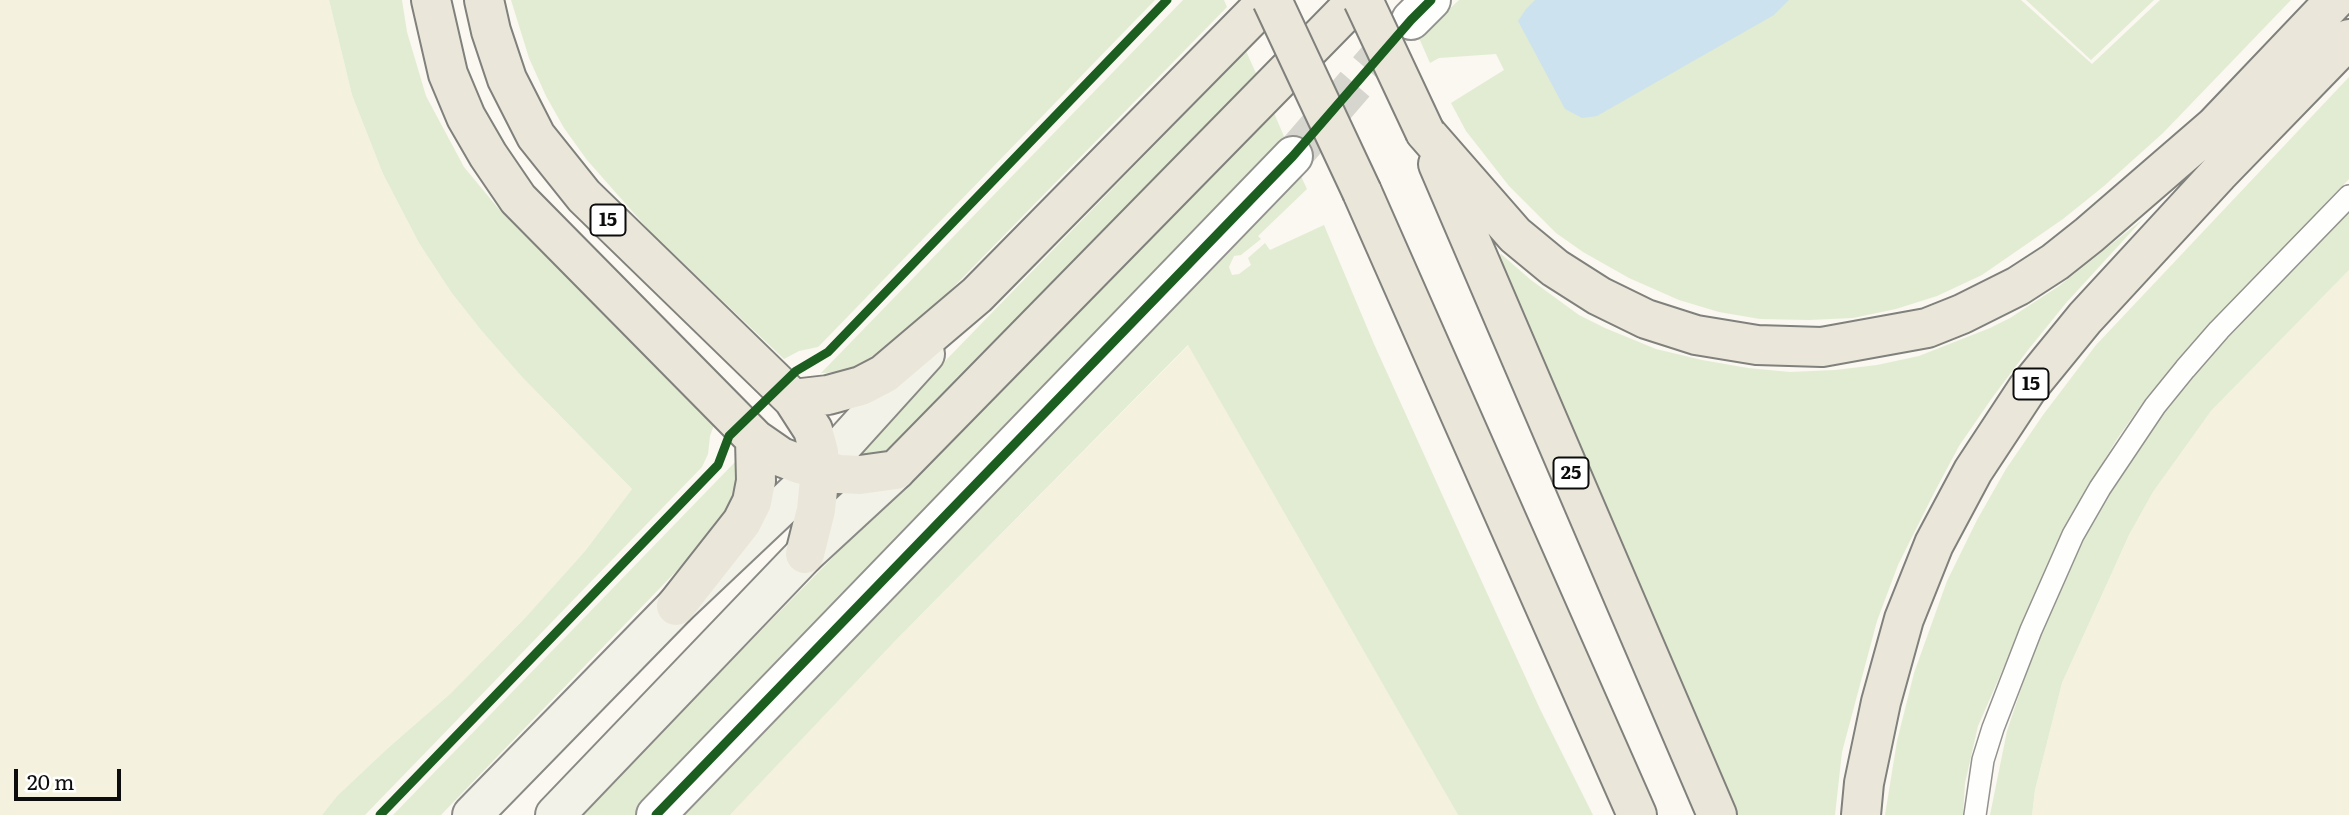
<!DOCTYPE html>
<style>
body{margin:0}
#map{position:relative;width:2349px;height:815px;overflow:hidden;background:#faf8f0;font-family:Literata,serif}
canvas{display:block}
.scale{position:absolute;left:14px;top:769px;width:107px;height:32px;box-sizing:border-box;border:4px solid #0c0c0c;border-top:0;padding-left:9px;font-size:21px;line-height:24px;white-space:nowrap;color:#0c0c0c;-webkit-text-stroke:5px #fff;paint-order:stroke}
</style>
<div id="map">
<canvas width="2349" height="815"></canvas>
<div class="scale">20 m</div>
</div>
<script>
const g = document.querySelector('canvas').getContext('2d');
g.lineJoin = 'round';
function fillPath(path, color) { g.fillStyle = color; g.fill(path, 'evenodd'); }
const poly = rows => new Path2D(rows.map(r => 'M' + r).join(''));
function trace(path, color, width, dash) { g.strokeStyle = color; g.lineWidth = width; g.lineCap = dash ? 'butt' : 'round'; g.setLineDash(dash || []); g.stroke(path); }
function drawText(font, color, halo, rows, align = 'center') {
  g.font = font + ' Literata,serif'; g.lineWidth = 7; g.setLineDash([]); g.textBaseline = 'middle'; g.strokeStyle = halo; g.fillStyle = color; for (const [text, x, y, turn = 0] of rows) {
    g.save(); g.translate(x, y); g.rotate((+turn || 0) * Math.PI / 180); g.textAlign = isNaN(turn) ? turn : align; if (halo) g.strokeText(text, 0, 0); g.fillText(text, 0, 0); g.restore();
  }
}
fillPath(poly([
 [0,0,329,0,352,95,383,174,419,243,451,292,481,330,522,377,632,489,585,551,525,618,450,694,388,748,337,796,322,815,0,815],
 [2349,270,2349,815,2032,815,2035,790,2062,683,2129,535,2153,492,2211,411],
 [1189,345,1458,815,730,815,895,641]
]), '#f4f2de');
fillPath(poly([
 [329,0,402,0,407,32,426,96,464,167,498,208,581,287,714,425,710,436,708,454,702,467,365,815,322,815,337,796,388,748,450,694,525,618,585,551,632,489,522,377,481,330,451,292,419,243,383,174,352,95],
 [511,0,1155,0,824,341,818,347,799,351,784,359,654,236,587,160,564,128,546,96,529,58],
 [1183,0,1224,0,1227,7,894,348,847,372,821,373],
 [1459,0,2021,0,2092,64,2160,0,2291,0,2163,133,2104,186,2063,219,1982,275,1937,296,1896,309,1853,318,1809,320,1760,319,1719,312,1679,300,1629,278,1583,252,1556,233,1509,186,1466,131,1451,103,1504,70,1496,54,1439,58,1430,63,1419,38],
 [2026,0,2154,0,2091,60],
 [1246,51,1260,82,886,455,848,461],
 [2349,77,2349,179,2177,361,2146,398,2117,439,2091,482,2063,532,1978,726,1965,783,1963,815,1885,815,1897,741,1914,673,1947,581,1977,520,2006,469,2043,415,2096,345],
 [1271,106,1286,141,646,815,580,815,1007,380],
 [1299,172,1307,189,1258,236,1261,239,1241,255,1234,256,1229,267,1232,275,1239,274,1251,265,1248,258,1265,243,1270,250,1324,225,1374,344,1455,523,1540,709,1593,815,1458,815,1188,345,895,641,730,815,679,815],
 [2349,209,2349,270,2211,411,2153,492,2129,535,2062,683,2035,790,2032,815,1990,815,2007,731,2040,632,2082,538,2108,493,2165,411,2227,336],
 [2143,219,2066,303,2028,350,1992,398,1959,446,1934,493,1898,565,1877,621,1842,752,1835,815,1737,815,1494,261,1501,254,1531,280,1579,315,1605,328,1656,349,1702,360,1748,368,1790,372,1835,370,1877,365,1919,356,1990,328,2010,318,2059,286],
 [736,461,738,474,732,501,714,532,441,815,393,815]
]), '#e2ecd3');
fillPath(poly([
 [1535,0,1789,0,1774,15,1597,116,1582,118,1565,109,1518,21,1526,9]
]), '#cce2ef');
trace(poly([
 [1293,156,1406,25]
]), '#d6d5ce', 38, [38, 19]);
const lane = poly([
 [1975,815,1983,760,1993,728,2031,630,2073,535,2100,488,2155,406,2185,369,2219,330,2349,196]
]);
const street = poly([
 [1411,20,1431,0],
 [656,815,1293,156]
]);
const secondary = poly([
 [472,815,676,606,820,470,925,354],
 [555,815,805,554,896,470]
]);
const primary = poly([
 [431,0,448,74,466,117,488,155,518,199,755,439,781,457,799,464,839,474,860,475,896,470,1357,0],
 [484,0,491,31,507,79,536,136,584,196,793,399,813,430,819,452,820,470,816,510,805,554],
 [1425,132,1515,235,1555,268,1599,296,1646,319,1696,335,1757,345,1822,347,1927,328,1962,314,2018,286,2055,262,2089,235,2214,127,2335,0],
 [1438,164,1717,815],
 [1362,192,1637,815],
 [793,399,828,395,861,386,884,374,977,295,1268,0],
 [676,606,742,522,752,502,756,481,755,439],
 [1861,815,1864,783,1881,702,1904,619,1934,544,1973,471,2027,389,2085,318,2218,174,2349,39]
]);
trace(lane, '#93928f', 24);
trace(street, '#93928f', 42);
trace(secondary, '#8a8985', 42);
trace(primary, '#80807c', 42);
trace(lane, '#fefefd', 21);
trace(street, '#fefefd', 38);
trace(secondary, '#f3f2e9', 38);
trace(primary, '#eae6da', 38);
const primaryBridge = poly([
 [1272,0,1362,192],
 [1363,0,1425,132]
]);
trace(primaryBridge, '#80807c', 42, []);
trace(primaryBridge, '#eae6da', 38);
trace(poly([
 [380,815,718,465,729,436,796,371,828,352,1167,0],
 [656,815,1293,156,1411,20,1431,0]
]), '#1b5e20', 9);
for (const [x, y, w] of [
 [608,220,35],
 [2031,384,35],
 [1571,473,35]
]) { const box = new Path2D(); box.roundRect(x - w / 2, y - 15.5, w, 31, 5); g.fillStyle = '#fff'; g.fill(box); trace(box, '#0c0c0c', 2); }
drawText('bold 19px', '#0c0c0c', null, [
 ["15",608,220],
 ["15",2031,384],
 ["25",1571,473]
]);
</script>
